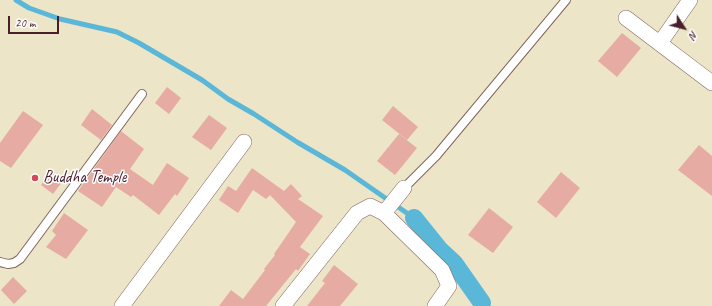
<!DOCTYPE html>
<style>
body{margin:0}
#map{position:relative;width:712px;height:306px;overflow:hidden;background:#ece5c7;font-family:Caveat,sans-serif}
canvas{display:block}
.north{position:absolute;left:664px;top:8px;width:40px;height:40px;-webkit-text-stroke:3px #fff;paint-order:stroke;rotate:126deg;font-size:11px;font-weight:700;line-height:16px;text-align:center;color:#4a1f2b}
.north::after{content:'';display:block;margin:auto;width:14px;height:18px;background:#4a1f2b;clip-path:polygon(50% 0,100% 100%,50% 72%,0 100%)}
.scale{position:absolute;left:8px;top:16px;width:51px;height:18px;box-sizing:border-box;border:2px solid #4a1f2b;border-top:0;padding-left:5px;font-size:12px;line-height:14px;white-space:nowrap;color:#4a1f2b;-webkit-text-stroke:3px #fff;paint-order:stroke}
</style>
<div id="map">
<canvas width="712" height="306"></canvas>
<div class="north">N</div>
<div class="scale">20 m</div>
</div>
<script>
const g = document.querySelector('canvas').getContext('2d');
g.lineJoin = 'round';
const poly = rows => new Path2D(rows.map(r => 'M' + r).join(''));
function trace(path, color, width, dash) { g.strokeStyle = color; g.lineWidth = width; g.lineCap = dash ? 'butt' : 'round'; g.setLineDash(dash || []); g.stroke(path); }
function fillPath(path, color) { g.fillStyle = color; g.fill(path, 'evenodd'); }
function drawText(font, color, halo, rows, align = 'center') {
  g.font = font + ' Caveat,sans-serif'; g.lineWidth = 3; g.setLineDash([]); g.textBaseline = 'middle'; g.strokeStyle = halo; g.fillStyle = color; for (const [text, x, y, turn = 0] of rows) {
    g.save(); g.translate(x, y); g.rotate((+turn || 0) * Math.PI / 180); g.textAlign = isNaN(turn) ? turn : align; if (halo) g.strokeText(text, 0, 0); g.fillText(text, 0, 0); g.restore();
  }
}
trace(poly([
 [16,0,29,8,60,19,117,32,139,43,202,80,228,99,254,114,297,142,345,170,414,218],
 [482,303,484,306]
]), '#5ab7d8', 5);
trace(poly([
 [414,218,439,249,454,263,482,303]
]), '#5ab7d8', 18);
fillPath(poly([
 [622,33,641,48,617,77,598,61],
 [167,87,181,98,169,114,155,103],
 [393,106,418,127,407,140,382,120],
 [92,109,112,125,101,140,81,125],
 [23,111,43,125,11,168,0,161,0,143],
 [209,115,227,128,211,150,192,137],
 [121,131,144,149,130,169,153,185,167,163,189,178,177,196,175,194,159,215,133,195,131,197,116,187,102,207,78,191],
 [399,134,417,148,395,175,377,161],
 [699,145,712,156,712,196,678,170],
 [252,168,284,191,291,184,302,196,298,199,323,216,300,247,310,254,298,271,296,269,266,306,219,306,231,290,243,299,265,270,264,269,275,255,274,254,296,222,270,195,266,199,253,190,238,213,219,200,228,186,236,191],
 [51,172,63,181,53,194,41,185],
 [561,172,580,188,556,218,537,202],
 [489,208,513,227,493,253,468,235],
 [64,213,88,230,66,259,46,247,56,235,52,231],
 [334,265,358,284,340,306,307,306,325,283,322,281],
 [13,277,27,291,14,304,1,290]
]), '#e6aca4');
const lane = poly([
 [404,188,436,156,566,0],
 [0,262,8,264,14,263,20,259,142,94]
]);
const street = poly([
 [626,18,712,83],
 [660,43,690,0],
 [384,213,404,188],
 [122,306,244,142],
 [283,306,357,213,370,206,384,213,442,270,449,286,435,306]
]);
trace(lane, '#836462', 10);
trace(street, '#836462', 16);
trace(lane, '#fff', 8);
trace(street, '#fff', 15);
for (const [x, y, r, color] of [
 [35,178,4,"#d1495b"]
]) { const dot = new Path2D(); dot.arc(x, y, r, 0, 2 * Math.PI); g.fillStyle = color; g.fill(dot); trace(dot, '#fff', 1.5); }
drawText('17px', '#4a1f2b', '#fff', [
 ["Buddha Temple",43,178]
], 'left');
</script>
